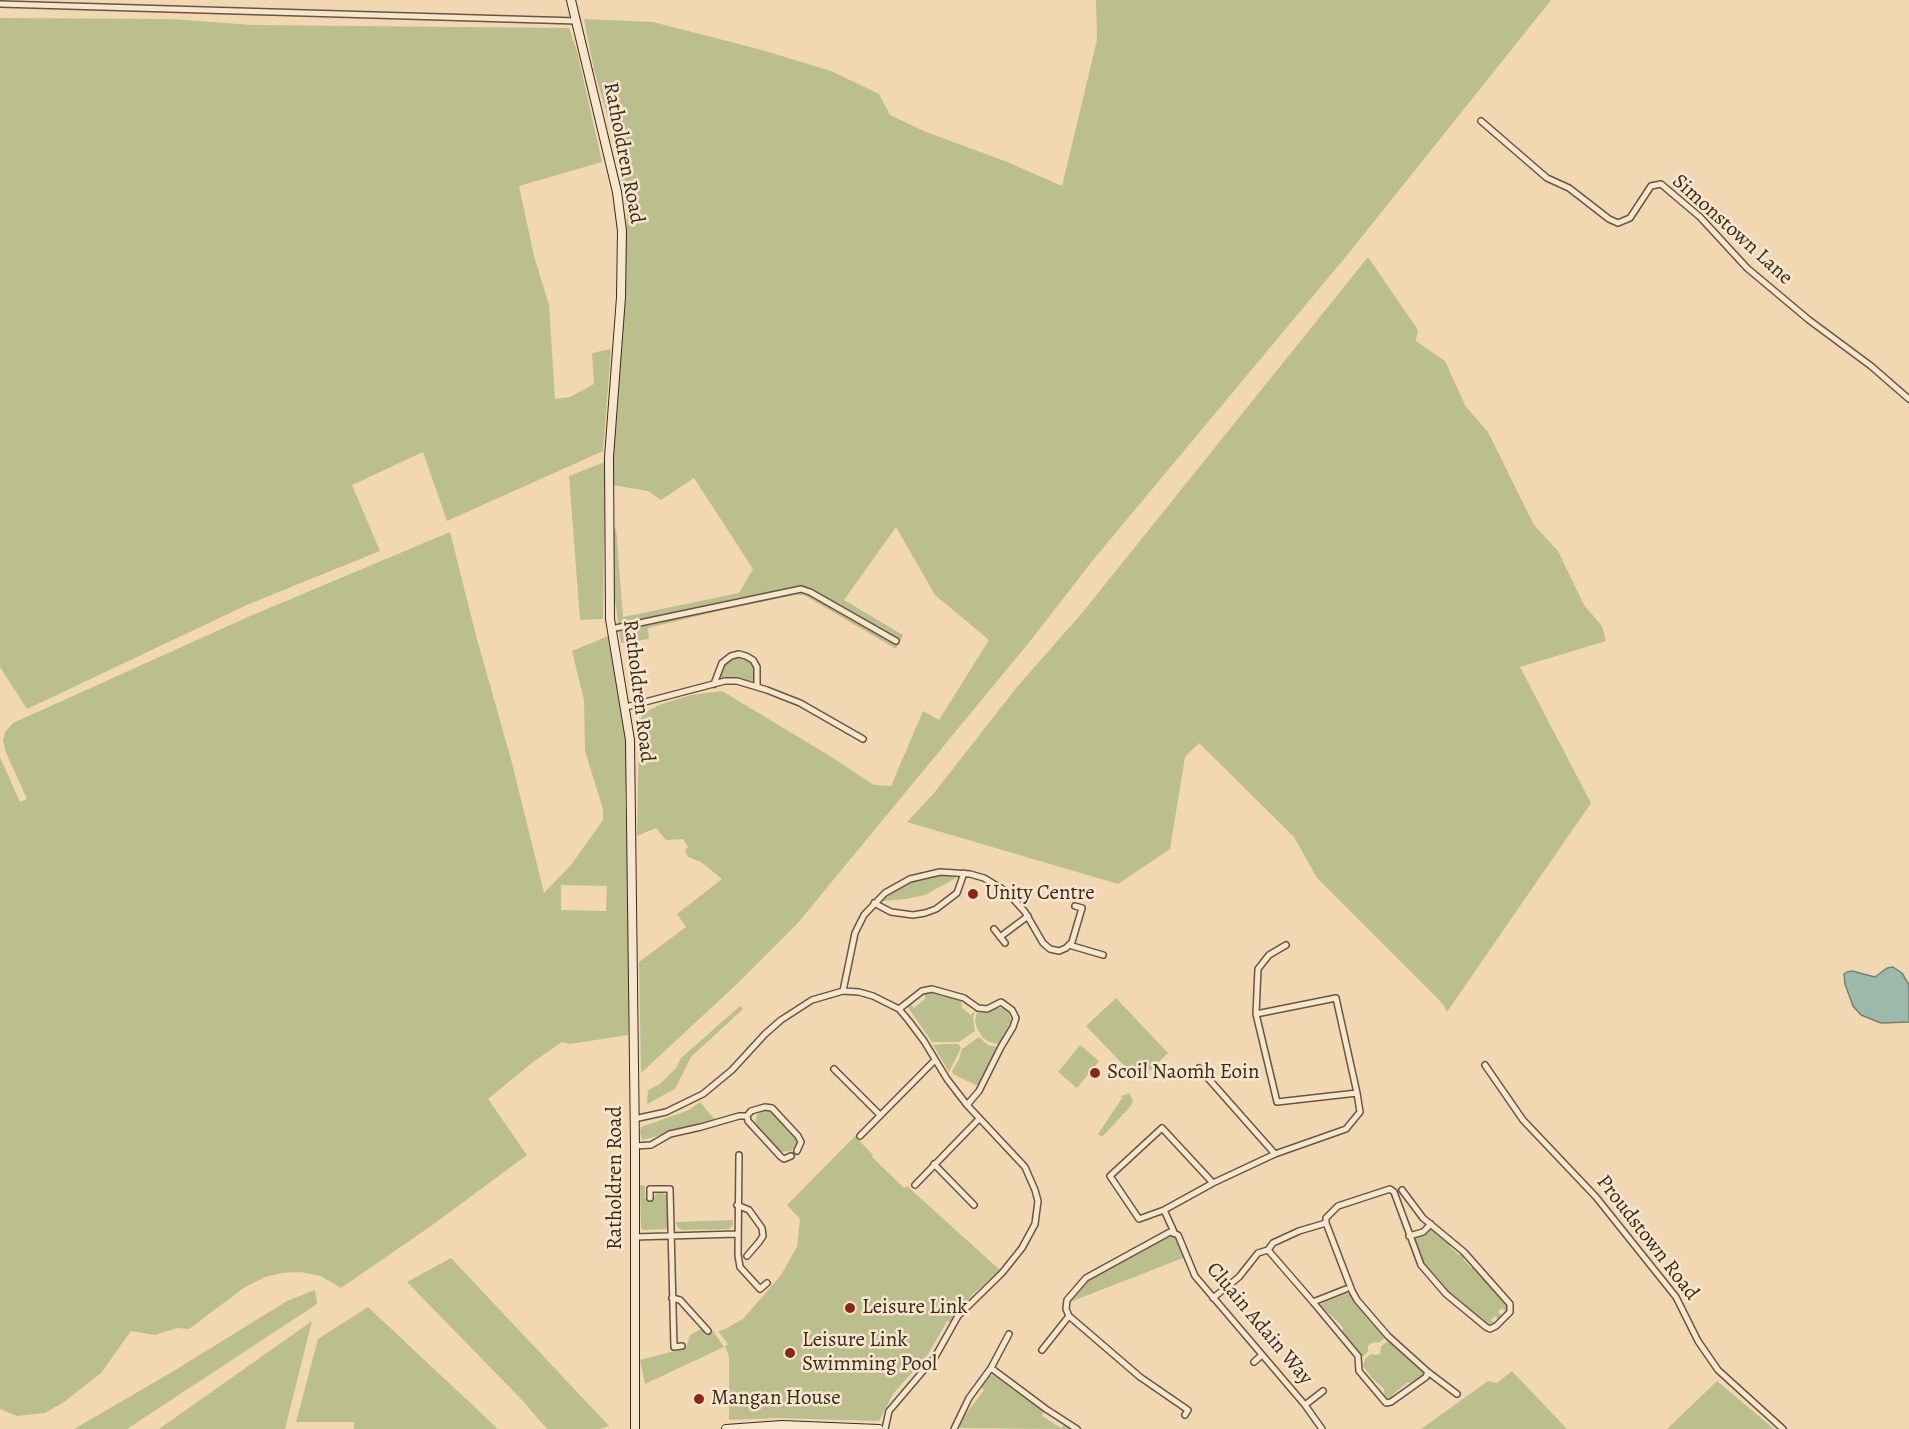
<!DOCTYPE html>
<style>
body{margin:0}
canvas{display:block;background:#f2d8b2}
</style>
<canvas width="1909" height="1429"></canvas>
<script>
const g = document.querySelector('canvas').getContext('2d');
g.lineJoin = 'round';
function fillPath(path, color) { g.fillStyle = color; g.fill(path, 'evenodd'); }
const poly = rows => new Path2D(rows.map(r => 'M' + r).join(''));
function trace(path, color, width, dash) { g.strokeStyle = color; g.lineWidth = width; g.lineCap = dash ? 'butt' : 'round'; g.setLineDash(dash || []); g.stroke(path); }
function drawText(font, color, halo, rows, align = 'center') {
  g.font = font + ' Alegreya,serif'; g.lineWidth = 5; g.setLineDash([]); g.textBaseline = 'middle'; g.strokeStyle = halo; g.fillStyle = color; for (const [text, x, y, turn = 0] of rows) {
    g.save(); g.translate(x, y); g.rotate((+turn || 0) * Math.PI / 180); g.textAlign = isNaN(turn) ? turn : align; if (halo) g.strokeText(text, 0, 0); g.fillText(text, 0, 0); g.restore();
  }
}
fillPath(poly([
 [1096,0,1551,0,1348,254,1093,560,1031,640,797,924,737,984,641,1073,639,962,686,927,677,914,722,879,701,862,688,857,685,850,688,847,683,839,666,840,656,828,637,836,639,729,642,714,659,705,691,695,722,691,830,756,874,785,891,786,923,711,939,720,989,640,935,595,896,527,844,600,903,635,896,649,804,595,795,595,723,610,648,628,649,639,621,643,615,600,612,536,616,527,623,617,739,593,753,569,694,478,661,500,648,491,613,485,612,461,623,321,627,213,614,138,594,70,584,19,653,22,762,50,831,71,879,94,890,115,926,132,1005,161,1062,186,1097,40],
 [0,18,171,19,253,25,569,28,577,51,602,162,519,186,534,256,549,305,555,399,570,397,594,384,592,353,611,349,603,451,447,521,423,452,352,485,380,551,249,604,27,709,0,667],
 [1368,257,1418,330,1416,341,1445,361,1466,407,1488,432,1534,525,1558,551,1584,605,1602,626,1606,641,1520,667,1591,803,1447,1012,1443,1004,1317,878,1294,837,1199,743,1185,757,1170,849,1118,884,907,822,934,793,1017,687,1082,613],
 [605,462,603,619,580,620,569,476],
 [450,532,477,639,512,763,544,893,571,865,603,820,603,809,585,751,584,700,572,651,608,636,624,726,627,758,625,800,630,908,628,1035,570,1044,562,1042,533,1062,488,1099,527,1155,431,1226,341,1288,321,1276,300,1272,282,1273,265,1277,245,1287,189,1329,177,1328,155,1335,131,1331,101,1373,64,1402,45,1413,17,1416,0,1409,0,757,20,802,27,799,6,753,3,741,5,732,13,723,248,617],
 [561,885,607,886,606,911,561,910],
 [736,658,742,658,752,664,756,673,753,681,722,679,720,674,724,665],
 [944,875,956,878,925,895,906,899,882,901,897,889,906,884,922,878],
 [929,991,961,1000,962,1008,971,1015,975,1011,973,1018,975,1031,959,1042,932,1042,907,1006,910,1004,914,1008,926,998,923,993],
 [1116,998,1168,1053,1139,1081,1086,1026],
 [740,1006,743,1009,691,1057,675,1089,647,1104,648,1090,660,1084,676,1068,681,1058],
 [996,1008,1002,1008,1008,1011,1011,1021,999,1044,989,1042,983,1038,977,1028,975,1021,977,1012,983,1013],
 [979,1037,988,1045,997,1047,978,1086,953,1074,952,1071,959,1059,962,1049],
 [943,1044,958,1044,961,1048,949,1072,933,1045],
 [1080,1045,1099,1061,1077,1088,1058,1072],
 [1129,1093,1133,1100,1131,1106,1102,1137,1098,1134,1122,1098,1121,1096],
 [700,1102,716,1121,642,1140,640,1133,641,1127,689,1110],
 [766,1110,772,1112,796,1137,796,1147,791,1151,781,1152,757,1126,755,1121,757,1115,761,1111],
 [855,1136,873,1155,872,1157,904,1188,907,1186,1000,1270,972,1295,950,1322,947,1321,929,1353,893,1394,879,1421,777,1418,729,1420,729,1357,725,1346,728,1344,718,1331,723,1330,743,1319,781,1275,797,1247,800,1219,787,1205],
 [640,1185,645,1186,645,1198,654,1198,656,1193,659,1192,667,1195,668,1226,666,1229,643,1230,641,1228],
 [733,1220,733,1225,729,1229,682,1230,679,1228,676,1224,676,1222],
 [1431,1230,1451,1245,1450,1247,1459,1255,1461,1253,1465,1257,1463,1259,1471,1268,1473,1266,1507,1306,1508,1309,1506,1312,1502,1308,1498,1312,1502,1316,1499,1320,1495,1316,1491,1320,1495,1323,1487,1325,1444,1288,1422,1262,1414,1240,1416,1237],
 [1168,1234,1176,1236,1183,1258,1070,1302,1071,1298,1091,1278],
 [451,1258,609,1426,599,1429,547,1429,521,1399,407,1282],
 [315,1290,317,1304,127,1429,74,1429,172,1372,287,1301],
 [1348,1293,1385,1338,1380,1342,1371,1343,1368,1346,1368,1351,1363,1357,1343,1332,1343,1328,1339,1323,1321,1306,1322,1303],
 [368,1307,498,1429,354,1429,354,1422,296,1422,318,1339],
 [312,1321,285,1429,159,1429],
 [703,1328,706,1337,713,1331,724,1347,645,1384,640,1360,686,1348,690,1335],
 [1388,1341,1424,1374,1410,1383,1407,1383,1392,1395,1392,1397,1388,1398,1384,1394,1384,1389,1372,1378,1363,1366,1365,1359,1371,1354,1376,1355,1380,1354,1381,1346],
 [1512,1371,1567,1429,1421,1429,1488,1381,1497,1383],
 [993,1375,1044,1412,1042,1416,1061,1428,1064,1425,1070,1429,960,1428,960,1422,984,1390,980,1387,989,1376],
 [1717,1381,1774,1429,1667,1429]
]), '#babf8d');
const water = poly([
 [1893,967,1902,973,1909,985,1909,1022,1881,1023,1861,1015,1853,1006,1845,984,1844,974,1847,972,1852,971,1875,977,1887,968,1893,967]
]);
fillPath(water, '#9bbaab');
trace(water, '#748172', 1.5);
const street = poly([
 [0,4,577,21],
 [1481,121,1547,178,1569,188,1609,219,1618,223,1630,218,1651,186,1661,184,1700,217,1747,268,1809,320,1871,366,1909,399],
 [611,629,801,589,810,592,896,641],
 [714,684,722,663,731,656,739,654,746,656,753,660,757,667,757,687],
 [626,707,725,681,737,681,767,690,800,703,863,739],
 [874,903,891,912,913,915,925,913,936,909,957,893,964,873],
 [994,929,1005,943],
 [1000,937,1028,916],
 [1069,945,1103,955],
 [843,991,855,933,864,915,885,893,910,879,940,872,970,874,984,878,1007,892,1025,912,1043,943,1050,949,1059,951,1066,948,1072,942,1082,908,1075,906],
 [899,1009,922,991,932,989,964,998,978,1008,987,1009,1001,1002,1012,1010,1016,1018,1013,1027,1001,1047,979,1091,967,1105],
 [1256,1014,1258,969,1269,955,1286,945],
 [1485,1065,1523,1120,1596,1197,1676,1297,1698,1341,1718,1370,1783,1429],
 [1199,1068,1275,1154,1213,1183],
 [834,1069,880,1115],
 [634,1119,666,1112,703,1094,732,1070,765,1034,781,1020,812,1000,843,991,859,992,873,996,899,1009,909,1021,924,1041,947,1079,967,1105,1025,1167,1035,1190,1038,1201,1035,1224,1022,1248,1002,1273,958,1316,935,1357,889,1411,885,1429],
 [860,1136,935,1060],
 [635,1146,651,1145,670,1134,701,1127,739,1116,747,1116],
 [1275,1154,1346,1129,1360,1112,1357,1093,1336,998,1256,1014,1277,1102,1357,1093],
 [739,1155,738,1255,740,1267,760,1289,767,1283],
 [791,1156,784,1159,781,1157,748,1121,747,1116,751,1111,765,1107,772,1108,798,1136,801,1142,797,1151],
 [934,1164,974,1205],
 [915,1185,979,1119],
 [650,1198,650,1189,670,1189,674,1347,682,1346],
 [737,1205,749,1210,762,1228,763,1236,759,1242,747,1256],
 [1164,1210,1213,1183,1162,1128,1110,1176,1139,1219,1164,1210,1174,1232],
 [1326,1223,1352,1291,1357,1300,1388,1336,1428,1372,1426,1377,1391,1402,1386,1403,1359,1371,1358,1356,1313,1302,1346,1289],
 [1409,1236,1423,1232,1431,1224],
 [634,1237,737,1234],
 [1268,1250,1313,1302],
 [672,1298,680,1300,708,1331],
 [1213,1298,1239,1277,1258,1253,1268,1250,1273,1243,1299,1231,1326,1223,1326,1218,1338,1206,1390,1189,1394,1192,1421,1265,1446,1294,1486,1327,1490,1329,1496,1326,1510,1312,1510,1304,1464,1252,1423,1218,1402,1190],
 [1042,1350,1069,1316],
 [1254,1362,1262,1355],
 [991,1368,1046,1409,1077,1429],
 [1428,1372,1457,1394],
 [1305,1405,1323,1391],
 [1185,1415,1188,1410,1140,1377,1069,1316,1066,1309,1067,1300,1086,1278,1170,1232,1178,1235,1195,1276,1305,1405,1322,1429],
 [954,1429,969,1398,991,1368,1009,1334]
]);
const secondary = poly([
 [571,0,617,192,622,231,621,297,609,457,610,619,630,740,635,1146,635,1429],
 [726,1429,782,1425,879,1429]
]);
trace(street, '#675642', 8);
trace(secondary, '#392b1d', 10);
trace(street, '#f7e6cd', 5);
trace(secondary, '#f7e6cd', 8);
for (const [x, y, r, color] of [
 [973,894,6,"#8f2418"],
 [1095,1073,6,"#8f2418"],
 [850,1308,6,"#8f2418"],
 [790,1353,6,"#8f2418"],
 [699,1399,6,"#8f2418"]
]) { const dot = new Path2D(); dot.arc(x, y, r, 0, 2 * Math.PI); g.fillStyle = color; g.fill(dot); trace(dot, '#f7e6cd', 2); }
drawText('21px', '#392b1d', '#f7e6cd', [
 ["Ratholdren Road",623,153,79],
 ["Simonstown Lane",1732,230,42],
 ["Ratholdren Road",638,691,83],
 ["Ratholdren Road",616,1178,-90],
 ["Proudstown Road",1647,1238,52],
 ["Cluain Adain Way",1259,1324,50]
]);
drawText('21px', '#392b1d', '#f7e6cd', [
 ["Unity Centre",985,894],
 ["Scoil Naomh Eoin",1107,1073],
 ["Leisure Link",862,1308],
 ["Leisure Link",802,1341],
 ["Swimming Pool",802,1365],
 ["Mangan House",711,1399]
], 'left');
</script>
